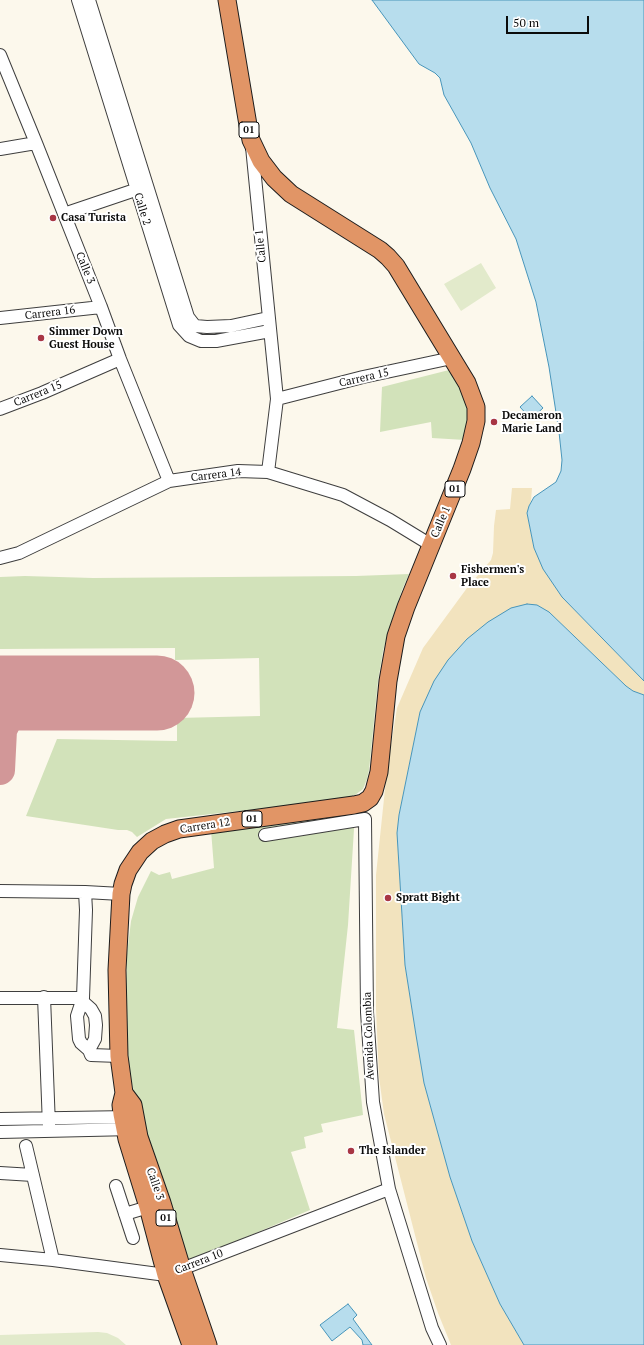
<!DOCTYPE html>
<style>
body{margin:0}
#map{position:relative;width:644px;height:1345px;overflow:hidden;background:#fcf8ec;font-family:"PT Serif",serif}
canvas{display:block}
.scale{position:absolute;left:506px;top:16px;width:83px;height:18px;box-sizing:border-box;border:2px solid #0b0b0b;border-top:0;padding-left:5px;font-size:12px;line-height:14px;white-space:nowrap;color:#0b0b0b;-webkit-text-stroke:3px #fff;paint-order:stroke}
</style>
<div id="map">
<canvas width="644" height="1345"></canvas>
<div class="scale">50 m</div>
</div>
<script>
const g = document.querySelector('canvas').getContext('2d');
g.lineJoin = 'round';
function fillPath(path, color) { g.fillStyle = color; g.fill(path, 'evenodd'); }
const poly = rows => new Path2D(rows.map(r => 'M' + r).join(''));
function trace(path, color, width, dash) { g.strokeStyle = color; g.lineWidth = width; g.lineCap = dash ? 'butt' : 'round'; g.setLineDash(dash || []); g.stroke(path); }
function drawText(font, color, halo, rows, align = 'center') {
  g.font = font + ' "PT Serif",serif'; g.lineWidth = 4; g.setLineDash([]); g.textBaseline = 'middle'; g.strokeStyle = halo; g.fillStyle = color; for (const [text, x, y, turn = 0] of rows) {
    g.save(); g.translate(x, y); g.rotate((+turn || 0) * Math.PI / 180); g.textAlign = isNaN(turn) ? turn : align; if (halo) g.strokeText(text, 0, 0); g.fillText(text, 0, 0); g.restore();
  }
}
fillPath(poly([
 [453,369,469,407,465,440,432,438,431,422,380,432,382,387],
 [409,574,402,590,388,632,383,651,378,681,369,770,367,779,363,789,355,795,332,801,166,819,137,837,132,832,127,830,118,830,26,816,57,739,177,741,177,718,260,716,259,658,175,660,175,648,0,649,0,577,25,576,93,578,356,576],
 [355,813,348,925,337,1028,354,1030,363,1115,321,1124,323,1132,304,1137,306,1148,291,1152,310,1210,185,1263,143,1128,130,1076,125,1021,127,954,131,921,138,897,151,871,159,875,170,872,172,879,214,868,211,830]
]), '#d2e2ba');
fillPath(poly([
 [512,488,532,488,531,501,527,513,534,548,562,597,644,681,644,695,633,691,626,686,549,612,420,712,399,815,397,833,405,965,416,1035,424,1083,450,1177,472,1241,500,1304,524,1345,451,1345,438,1313,426,1278,384,1114,379,1077,376,1009,376,875,387,770,397,708,423,648,467,588,491,560,493,553,494,526,496,510,510,509]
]), '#f2e3be');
fillPath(poly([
 [481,263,496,288,461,311,444,284],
 [98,1332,107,1333,118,1338,126,1345,0,1345,0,1335]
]), '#e2eacb');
const water = poly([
 [372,0,644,0,644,681,562,597,543,569,534,548,527,513,529,506,534,497,556,482,561,471,562,460,559,432,549,367,536,302,516,239,490,188,471,143,444,95,440,78,435,73,419,64,372,0],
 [532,396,543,408,531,419,520,407,532,396],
 [527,604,537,605,549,612,626,686,633,691,644,695,644,1345,524,1345,500,1304,472,1241,450,1177,424,1083,416,1035,405,965,397,833,399,815,420,712,434,681,448,660,467,639,488,622,511,608,527,604],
 [348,1304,357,1315,353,1319,372,1345,363,1345,362,1340,350,1327,332,1341,320,1325,348,1304]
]);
fillPath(water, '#b7dded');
trace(water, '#4895ba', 1);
trace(poly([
 [0,770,2,730,7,720,19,704,28,698,40,693]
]), '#d29798', 30);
trace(poly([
 [0,693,157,693]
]), '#d29798', 75);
const minor = poly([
 [78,0,179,325,189,336,201,341,216,341,270,331],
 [89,0,188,317,195,326,207,327,231,326,268,318],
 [0,55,36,143,101,307,120,359,169,481],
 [252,147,277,399,268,472],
 [0,149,36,143],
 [64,214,144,187],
 [0,318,101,307],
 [277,399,363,377,452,358],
 [0,409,42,393,120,359],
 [0,558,19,553,169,481,238,471,268,472,343,495,390,520,431,545],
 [265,835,365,819,367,1012,373,1102,389,1189,432,1328,440,1345],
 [0,891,85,892,121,894],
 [85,892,86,910,83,998,77,1016,79,1039,81,1043,89,1050,91,1055,119,1056],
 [44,997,49,1126],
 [0,998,83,998],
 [82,1001,91,1009,95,1016,96,1025,95,1039,89,1050],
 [0,1119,130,1117],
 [0,1132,133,1129],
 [26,1146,53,1260],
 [0,1173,33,1175],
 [116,1186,133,1238],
 [125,1214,155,1205],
 [0,1255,53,1260,166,1275,389,1189]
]);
const highway = poly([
 [124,1093,133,1105,139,1137,162,1203,182,1269,208,1345],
 [191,1345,166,1275,148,1207,127,1139,122,1114,121,1105,124,1093,119,1056,117,970,121,894,123,884,128,870,140,852,152,841,165,834,179,829,354,805,363,803,370,798,374,791,379,772,388,681,396,636,406,607,462,469,471,443,476,421,476,407,467,383,396,266,388,257,380,250,291,194,274,178,261,161,251,140,248,125,227,0]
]);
trace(minor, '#3e3e3e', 14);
trace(highway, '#1c1c1c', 19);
trace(minor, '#fff', 12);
trace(highway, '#e19566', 17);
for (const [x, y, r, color] of [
 [53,218,4,"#a83644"],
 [41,338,4,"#a83644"],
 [494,422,4,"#a83644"],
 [453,576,4,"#a83644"],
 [388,898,4,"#a83644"],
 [351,1151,4,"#a83644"]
]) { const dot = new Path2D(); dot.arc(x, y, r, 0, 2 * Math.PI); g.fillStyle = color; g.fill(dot); trace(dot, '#fff', 1.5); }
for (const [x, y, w] of [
 [249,130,20],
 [455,489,20],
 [252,819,20],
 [166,1218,20]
]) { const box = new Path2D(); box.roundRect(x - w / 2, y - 8, w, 16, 3); g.fillStyle = '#fff'; g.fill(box); trace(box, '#0b0b0b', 1); }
drawText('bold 10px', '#0b0b0b', null, [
 ["01",249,130],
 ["01",455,489],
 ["01",252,819],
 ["01",166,1218]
]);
drawText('11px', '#0b0b0b', '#fff', [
 ["Calle 2",142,209,73],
 ["Calle 1",261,246,-96],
 ["Calle 3",85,268,68],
 ["Carrera 16",50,313,-7],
 ["Carrera 15",364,378,-13],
 ["Carrera 15",38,394,-22],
 ["Carrera 14",216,475,-7],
 ["Calle 1",441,522,-67],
 ["Carrera 12",205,826,-9],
 ["Avenida Colombia",369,1036,-92],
 ["Calle 3",155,1184,71],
 ["Carrera 10",199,1262,-21]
]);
drawText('bold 11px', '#0b0b0b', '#fff', [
 ["Casa Turista",61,218],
 ["Simmer Down",49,332],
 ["Guest House",49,345],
 ["Decameron",502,416],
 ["Marie Land",502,429],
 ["Fishermen's",461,570],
 ["Place",461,583],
 ["Spratt Bight",396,898],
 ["The Islander",359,1151]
], 'left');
</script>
